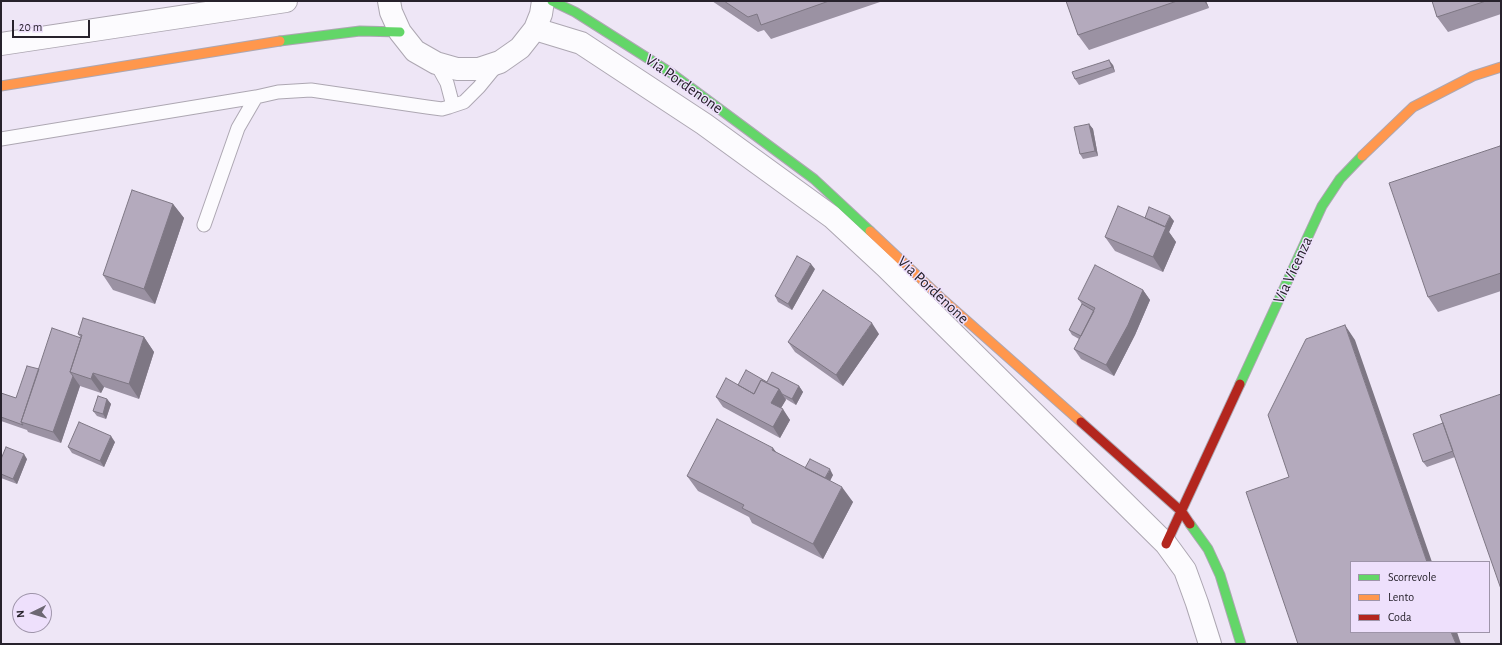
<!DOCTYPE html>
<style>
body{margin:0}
#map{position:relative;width:1502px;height:645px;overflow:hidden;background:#eee6f6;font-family:"Alegreya Sans",sans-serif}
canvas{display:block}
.frame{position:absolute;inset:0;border:2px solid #27222c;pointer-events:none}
.legend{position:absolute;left:1350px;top:561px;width:140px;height:72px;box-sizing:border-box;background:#eee0fc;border:1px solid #9e94a9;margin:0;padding:5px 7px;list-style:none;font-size:12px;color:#27222c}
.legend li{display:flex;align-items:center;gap:8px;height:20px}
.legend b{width:20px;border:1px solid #9e94a9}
.north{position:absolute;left:12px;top:593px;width:40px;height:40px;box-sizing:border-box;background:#eee0fc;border:1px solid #9e94a9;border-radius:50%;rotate:265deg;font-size:11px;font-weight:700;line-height:16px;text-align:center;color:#27222c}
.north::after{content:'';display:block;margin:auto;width:14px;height:18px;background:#6d6773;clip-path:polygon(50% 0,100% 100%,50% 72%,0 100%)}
.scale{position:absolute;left:12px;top:20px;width:78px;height:18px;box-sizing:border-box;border:2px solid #27222c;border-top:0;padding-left:5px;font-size:12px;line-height:14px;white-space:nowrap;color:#27222c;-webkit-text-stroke:3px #eee0fc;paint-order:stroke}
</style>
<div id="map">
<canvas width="1502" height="645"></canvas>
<div class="frame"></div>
<ul class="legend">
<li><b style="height:5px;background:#63d668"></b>Scorrevole</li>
<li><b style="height:5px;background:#ff974d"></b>Lento</li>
<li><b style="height:5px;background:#b3261e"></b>Coda</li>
</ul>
<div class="north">N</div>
<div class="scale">20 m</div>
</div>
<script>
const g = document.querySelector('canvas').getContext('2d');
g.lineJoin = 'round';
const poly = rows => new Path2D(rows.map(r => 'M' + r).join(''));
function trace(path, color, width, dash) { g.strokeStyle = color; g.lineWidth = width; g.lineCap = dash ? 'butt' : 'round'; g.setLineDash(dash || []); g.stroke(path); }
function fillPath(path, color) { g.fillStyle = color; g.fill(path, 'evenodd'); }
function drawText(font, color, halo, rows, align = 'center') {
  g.font = font + ' "Alegreya Sans",sans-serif'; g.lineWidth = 3; g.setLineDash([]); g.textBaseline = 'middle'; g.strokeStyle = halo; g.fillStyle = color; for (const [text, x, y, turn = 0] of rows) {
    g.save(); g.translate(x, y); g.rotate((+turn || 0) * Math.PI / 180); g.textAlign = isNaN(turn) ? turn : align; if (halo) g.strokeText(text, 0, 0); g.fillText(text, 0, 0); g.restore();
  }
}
const lane = poly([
 [436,63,447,83,452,102,449,107,464,102,479,87,497,65],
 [1,139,256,97],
 [204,225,238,128,256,97,278,92,311,90,427,107,442,109,449,107]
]);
const street = poly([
 [389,1,391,12,400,32,415,51,436,63,457,69,479,69,500,62,520,48,535,29,541,14,543,1],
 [535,29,581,43,704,124,832,217,886,267,1166,544,1185,570,1197,603,1210,644],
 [1,44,286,1]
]);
const fast = poly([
 [552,1,575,12,671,73,814,179,870,231],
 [280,41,360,31,400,32],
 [1240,384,1322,206,1340,179,1362,156],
 [1190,524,1208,549,1220,575,1241,644]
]);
const slow = poly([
 [1,86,280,41],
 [1362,156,1413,107,1473,76,1501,67],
 [870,231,940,297,1081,422]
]);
const jam = poly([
 [1081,422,1182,512,1190,524],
 [1166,544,1240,384]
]);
trace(lane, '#ada7b2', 15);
trace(street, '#ada7b2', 24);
trace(fast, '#ada7b2', 11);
trace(slow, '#ada7b2', 11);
trace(jam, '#ada7b2', 11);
trace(lane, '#fcfbfe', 13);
trace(street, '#fcfbfe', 22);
trace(fast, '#63d668', 9);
trace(slow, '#ff974d', 9);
trace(jam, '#b3261e', 9);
fillPath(poly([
 [712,1,883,1,771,39,764,30,758,32],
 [1066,1,1206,1,1209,8,1089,50,1078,35],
 [1432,1,1501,1,1501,14,1448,32,1437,17],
 [1113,65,1115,72,1079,85,1075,79],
 [1089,124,1093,129,1098,156,1083,159,1080,154],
 [1501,147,1501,291,1438,312,1428,297],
 [173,204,184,218,155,304,113,290,103,275],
 [1145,218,1174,221,1169,232,1176,242,1163,272,1115,251,1105,237],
 [815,269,792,310,778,302,775,296],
 [1143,290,1150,300,1135,335,1114,376,1081,359,1074,349,1079,339,1072,335,1069,330,1082,304,1078,299],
 [78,334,144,337,154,352,139,399,104,387,101,393,80,386,61,443,28,432,27,430,1,421,1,393,16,398,39,369,81,338],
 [879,334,843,386,795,352,788,342],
 [767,382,799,386,803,392,796,405,786,399,781,408,790,420,780,438,723,407,716,397,738,385],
 [107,399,111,404,106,419,97,416,93,411],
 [1443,423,1455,457,1427,467,1423,462],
 [115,442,104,467,72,453,68,447],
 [777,453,805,468,833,475,830,481,853,502,823,559,752,523,749,517,698,491,687,476],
 [1,459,27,459,17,484,1,478]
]), '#9b92a3');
fillPath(poly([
 [1204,1,1206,1,1209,8],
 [1109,60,1113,65,1115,72,1112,67],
 [1089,124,1093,129,1098,156,1095,151],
 [173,204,184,218,155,304,144,289],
 [1170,216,1174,221,1169,232,1176,242,1163,272,1153,257],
 [811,264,815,269,792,310,788,304],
 [1143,290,1150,300,1135,335,1114,376,1106,365],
 [872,323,879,334,843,386,836,375],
 [1345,325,1355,340,1432,562,1427,562],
 [144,337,154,352,139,399,129,384],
 [93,373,104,387,101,393,91,379],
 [73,376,80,386,61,443,53,432],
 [799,386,803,392,796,405,792,399],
 [779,389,786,400,778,413,771,403],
 [107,399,111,404,106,419,103,414],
 [783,409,790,420,780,438,773,427],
 [111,436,115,442,104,467,100,461],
 [773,448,784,462,772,450],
 [24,454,27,459,17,484,13,479],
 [830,469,833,475,826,488,823,483],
 [842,487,853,502,823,559,813,544],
 [1451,632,1457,632,1461,644,1456,644]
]), '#7e7784');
const building = poly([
 [724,1,829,1,761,25,757,14,748,17,724,1],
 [1066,1,1177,1,1078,35,1066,1],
 [1432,1,1486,1,1437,17,1432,1],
 [1109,60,1112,67,1075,79,1072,72,1109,60],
 [1089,124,1095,151,1080,154,1074,127,1089,124],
 [1500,146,1501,149,1501,273,1428,297,1389,183,1500,146],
 [132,190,173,204,144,289,103,275,132,190],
 [1118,206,1166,227,1153,257,1105,237,1118,206],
 [1149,207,1170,216,1165,227,1145,218,1149,207],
 [797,256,811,264,788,304,775,296,797,256],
 [1095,265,1143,290,1128,325,1106,365,1074,349,1095,308,1078,299,1095,265],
 [823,290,872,323,836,375,788,342,823,290],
 [1082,304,1094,311,1081,336,1069,330,1082,304],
 [83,318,144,337,129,384,93,373,91,379,70,372,82,335,78,334,83,318],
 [1345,325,1427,562,1351,562,1351,632,1451,632,1456,644,1298,644,1246,492,1289,477,1268,415,1306,339,1345,325],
 [52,328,81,338,70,372,73,376,53,432,21,422,52,328],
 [27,366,39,369,21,422,23,425,1,417,1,393,16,398,27,366],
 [746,370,767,382,772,372,799,386,792,399,782,394,779,389,761,380,754,394,738,385,746,370],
 [726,378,754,394,761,380,779,389,771,403,783,409,773,427,716,397,726,378],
 [1501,394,1501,589,1440,415,1501,394],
 [98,396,107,399,103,414,93,411,98,396],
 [717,419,773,448,772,450,842,487,813,544,742,508,744,505,687,476,717,419],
 [79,422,111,436,100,461,68,447,79,422],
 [1443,423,1453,451,1423,462,1413,434,1443,423],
 [6,447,24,454,13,479,1,474,1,459,6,447],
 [810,459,830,469,825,478,805,468,810,459]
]);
fillPath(building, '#b4aabd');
trace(building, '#7e7784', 1);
drawText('16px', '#27222c', '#eee0fc', [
 ["Via Pordenone",684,84,35],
 ["Via Vicenza",1293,270,-65],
 ["Via Pordenone",933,290,43]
]);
</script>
